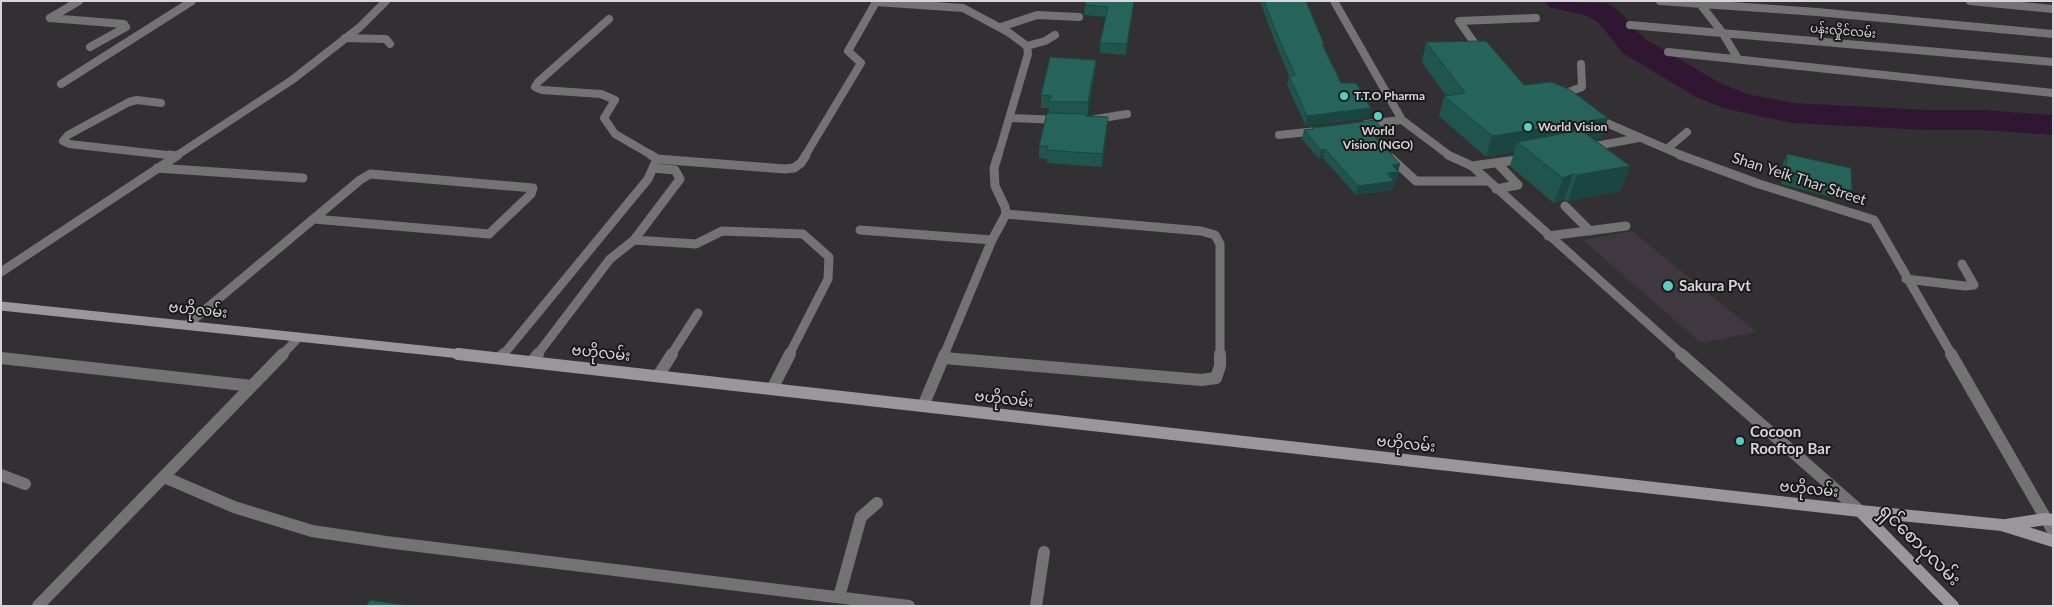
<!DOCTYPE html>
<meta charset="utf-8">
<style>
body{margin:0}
#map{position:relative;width:2054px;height:607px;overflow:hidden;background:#333033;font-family:Lato,sans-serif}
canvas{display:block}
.frame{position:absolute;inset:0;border:2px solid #d7d5d7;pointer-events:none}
</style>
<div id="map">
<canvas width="2054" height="607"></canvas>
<div class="frame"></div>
</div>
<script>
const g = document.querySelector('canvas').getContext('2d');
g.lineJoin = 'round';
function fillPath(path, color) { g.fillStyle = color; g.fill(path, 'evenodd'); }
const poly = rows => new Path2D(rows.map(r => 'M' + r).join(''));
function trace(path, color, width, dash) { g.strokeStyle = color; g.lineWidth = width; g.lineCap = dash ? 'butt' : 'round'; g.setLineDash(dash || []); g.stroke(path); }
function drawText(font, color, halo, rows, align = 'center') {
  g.font = font + ' Lato,"Noto Sans Myanmar",sans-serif'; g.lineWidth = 4; g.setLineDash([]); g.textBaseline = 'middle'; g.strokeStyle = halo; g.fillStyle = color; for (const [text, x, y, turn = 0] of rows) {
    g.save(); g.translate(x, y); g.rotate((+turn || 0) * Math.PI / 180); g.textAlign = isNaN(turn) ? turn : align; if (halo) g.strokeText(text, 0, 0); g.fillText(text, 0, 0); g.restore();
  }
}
fillPath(poly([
 [1632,231,1756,332,1701,343,1583,240]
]), '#403840');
fillPath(poly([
 [1545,1,1606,3,1618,10,1645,39,1720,83,1747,94,1793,103,1926,110,1982,110,2053,115,2053,135,1982,130,1926,130,1793,123,1726,109,1696,97,1623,53,1598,22,1587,16,1549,7,1545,1]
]), '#311633');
trace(poly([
 [345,38,386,39,390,44]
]), '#747374', 8);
trace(poly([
 [1565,206,1590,231],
 [1006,214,1201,231,1215,235,1220,244,1220,355],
 [1548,236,1626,226],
 [282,355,299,337]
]), '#747374', 9);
trace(poly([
 [1,358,252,386],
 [944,358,1201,380,1216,378,1220,366,1220,354],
 [1,475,25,484],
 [164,477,234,507,312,531,386,542,909,606],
 [839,597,861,517,877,503],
 [38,606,283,354],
 [1036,606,1044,552]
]), '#747374', 12);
trace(poly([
 [1334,1,1402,120,1450,156],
 [1660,1,1817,12,2053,34],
 [1970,1,2053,9],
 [1700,4,1722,32,1738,59],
 [50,18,124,24,126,27,90,47],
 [50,18,79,1],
 [609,19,538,82,535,87,542,90,601,94,615,100,604,118,615,134,653,156],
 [1630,25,2053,62],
 [1001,27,1037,15,1079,17],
 [1027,46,1045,41,1055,35],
 [1480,51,1459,21,1536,18],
 [1668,52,2053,93],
 [61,84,192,1],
 [1558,96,1582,87,1581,64],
 [161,103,137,100,129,102,68,135,63,141,69,144,176,156],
 [1011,118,1059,120],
 [1595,118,1683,156],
 [1096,119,1127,114],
 [1366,124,1402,120],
 [1279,135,1317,131],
 [1590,147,1639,138],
 [1667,149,1687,132],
 [176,156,292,80,360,27,386,1],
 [805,156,861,63,848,51,876,2,963,8,1008,32,1027,46,1028,54,998,156]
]), '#747374', 8);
trace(poly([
 [169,155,176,156],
 [651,155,657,159,785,169,794,168,801,163,806,155],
 [1448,155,1472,166,1683,355],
 [1680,155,1759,184,1874,220,1952,355],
 [1391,158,1416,181,1488,181],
 [1472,166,1524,159],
 [157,168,303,178],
 [1496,189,1518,185,1497,163],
 [860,230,992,240],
 [634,240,680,179,675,170,653,168],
 [1,272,178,155],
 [1906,279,1965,286,1974,285,1962,264],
 [187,325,360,180,370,174,533,188,531,194,489,234,314,219],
 [503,355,648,179,657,159],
 [537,355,610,259,634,240,696,244,722,231,803,234,829,257,828,279,789,355],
 [671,355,698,313],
 [944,355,992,240,1006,214,1005,207,995,186,994,168,998,155]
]), '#747374', 9);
trace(poly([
 [1681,354,1860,511],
 [1951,354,2053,531],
 [500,358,504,354],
 [532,362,538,354],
 [658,376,672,354],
 [772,389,790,354],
 [923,406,945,354]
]), '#747374', 12);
trace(poly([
 [1,306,470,355]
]), '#9a979a', 9);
trace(poly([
 [458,354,1860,511,2002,525,2053,541],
 [1860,511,1953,606],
 [2006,525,2045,519,2053,520]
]), '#9a979a', 12);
fillPath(poly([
 [1260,1,1306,1,1324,44,1324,47,1341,83,1371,108,1368,118,1306,126,1287,85,1289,76,1275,42],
 [1085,5,1134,6,1126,55,1100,53,1100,43,1106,17,1084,15],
 [1426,42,1524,85,1608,118,1601,139,1594,140,1630,166,1621,191,1568,201,1564,200,1554,203,1510,166,1514,152,1486,157,1439,116,1444,96,1446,96,1422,62],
 [1096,60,1095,72,1088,115,1086,115,1086,116,1107,130,1102,167,1047,163,1047,159,1039,158,1039,146,1049,113,1049,108,1041,108,1041,95],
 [1312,128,1383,144,1382,144,1399,172,1396,181,1394,182,1392,190,1356,195,1323,158,1319,159,1302,139,1304,130,1312,129],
 [1787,154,1852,191,1847,201,1781,184,1783,163]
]), '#20554e');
fillPath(poly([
 [1134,1,1134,6,1126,55,1127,44],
 [1096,60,1095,72,1088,115,1088,102],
 [1371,108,1368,118,1306,126,1307,116],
 [1108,117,1107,130,1102,167,1103,154],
 [1608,118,1601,139,1528,150,1517,142,1514,152,1486,157,1492,136],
 [1385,135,1383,144,1372,145,1374,136],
 [1325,149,1323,158,1319,159,1321,150],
 [1400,164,1396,181,1394,182,1392,190,1356,195,1358,186,1387,173,1392,165],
 [1630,166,1621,191,1568,201,1577,175],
 [1573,174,1564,200,1554,203,1563,178]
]), '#1a4540');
const building = poly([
 [1086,1,1134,1,1127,44,1100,43,1108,7,1085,5,1086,1],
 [1264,1,1306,1,1324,44,1322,44,1341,83,1356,83,1371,108,1307,116,1289,76,1295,75,1276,32,1264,1],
 [1486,41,1524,85,1551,82,1569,89,1608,118,1492,136,1444,96,1465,93,1426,42,1486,41],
 [1050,57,1096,60,1088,102,1049,102,1051,96,1041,95,1050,57],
 [1047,113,1086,114,1086,116,1108,117,1103,154,1047,150,1048,146,1039,146,1047,113],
 [1376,120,1385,135,1374,136,1400,164,1392,165,1399,172,1387,173,1394,181,1358,186,1325,149,1321,150,1304,130,1313,129,1312,128,1376,120],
 [1581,130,1630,166,1577,175,1573,174,1563,178,1517,142,1581,130],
 [1787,154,1851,168,1852,191,1786,175,1787,154],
 [370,600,412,606,366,606,370,600]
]);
fillPath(building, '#25635b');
trace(building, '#1a4540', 1);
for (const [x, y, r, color] of [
 [1344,96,5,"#59cebf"],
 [1378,116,5,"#59cebf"],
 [1528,127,5,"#59cebf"],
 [1668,286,6,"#59cebf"],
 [1740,441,5,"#59cebf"]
]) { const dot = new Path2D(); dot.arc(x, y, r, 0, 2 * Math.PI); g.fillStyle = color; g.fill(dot); trace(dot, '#1a191a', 2); }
drawText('12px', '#d7d5d7', '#1a191a', [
 ["ပန်းလှိုင်လမ်း",1843,31,5]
]);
drawText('bold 12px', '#d7d5d7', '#1a191a', [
 ["T.T.O Pharma",1354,96],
 ["World Vision",1538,127],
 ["World",1378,131,"center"],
 ["Vision (NGO)",1378,145,"center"]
], 'left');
drawText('15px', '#d7d5d7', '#1a191a', [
 ["Shan Yeik Thar Street",1799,179,18],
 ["ဗဟိုလမ်း",198,310,6],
 ["ဗဟိုလမ်း",601,353,6],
 ["ဗဟိုလမ်း",1004,399,6],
 ["ဗဟိုလမ်း",1406,444,6],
 ["ဗဟိုလမ်း",1809,489,6]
]);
drawText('bold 15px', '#d7d5d7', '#1a191a', [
 ["Sakura Pvt",1679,286],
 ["Cocoon",1750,432],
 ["Rooftop Bar",1750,449]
], 'left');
drawText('18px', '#d7d5d7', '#1a191a', [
 ["ရှင်စောပုလမ်း",1920,545,45]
]);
</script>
